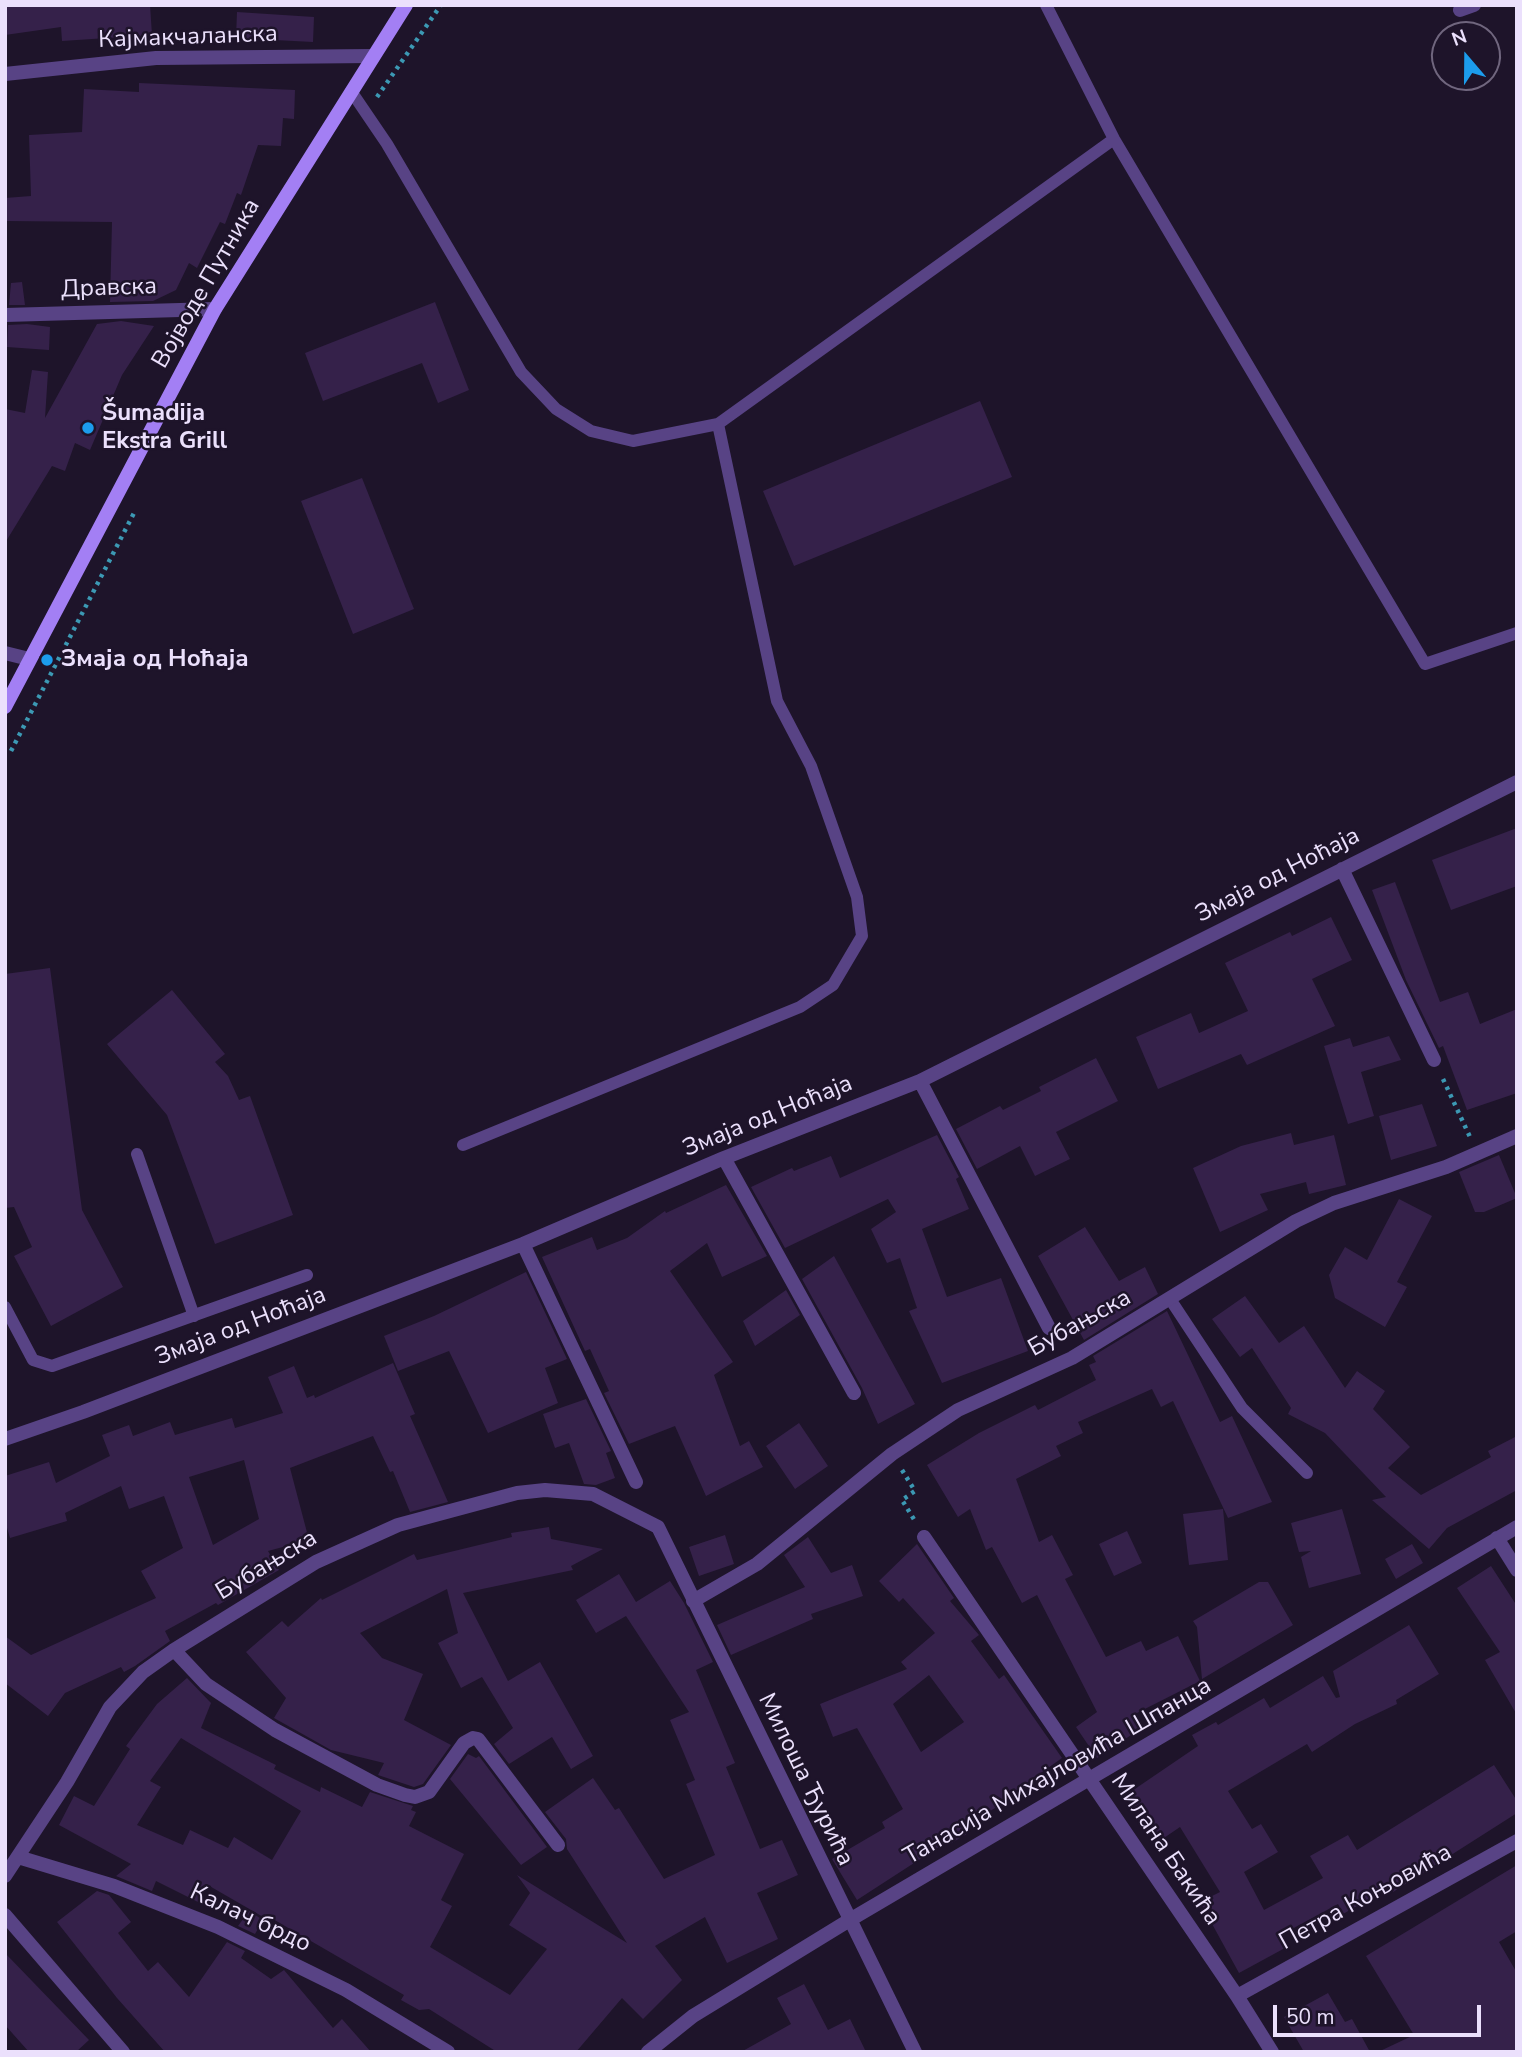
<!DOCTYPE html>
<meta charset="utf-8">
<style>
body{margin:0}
#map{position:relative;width:1522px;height:2057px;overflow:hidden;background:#1e142a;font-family:"Nunito Sans",sans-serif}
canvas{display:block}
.frame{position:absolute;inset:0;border:7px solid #ebe0fc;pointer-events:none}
.north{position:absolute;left:1431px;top:21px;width:70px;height:70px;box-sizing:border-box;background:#1e142a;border:2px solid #70667e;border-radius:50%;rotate:340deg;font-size:19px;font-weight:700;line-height:28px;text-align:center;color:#ebe0fc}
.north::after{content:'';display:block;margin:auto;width:24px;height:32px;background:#1c9cec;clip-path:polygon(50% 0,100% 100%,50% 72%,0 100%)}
.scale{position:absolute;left:1273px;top:2005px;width:208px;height:32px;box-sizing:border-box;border:4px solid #ebe0fc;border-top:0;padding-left:9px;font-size:21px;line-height:24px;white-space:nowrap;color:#ebe0fc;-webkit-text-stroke:5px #1e142a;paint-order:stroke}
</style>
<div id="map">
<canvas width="1522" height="2057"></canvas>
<div class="frame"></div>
<div class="north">N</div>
<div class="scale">50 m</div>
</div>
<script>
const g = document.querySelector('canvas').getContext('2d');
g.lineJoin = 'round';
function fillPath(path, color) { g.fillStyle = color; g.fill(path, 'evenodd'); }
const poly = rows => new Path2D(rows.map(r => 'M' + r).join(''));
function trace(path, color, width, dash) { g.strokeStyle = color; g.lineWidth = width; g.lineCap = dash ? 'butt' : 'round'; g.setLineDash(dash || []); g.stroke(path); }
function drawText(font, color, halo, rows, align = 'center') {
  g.font = font + ' "Nunito Sans",sans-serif'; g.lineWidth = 5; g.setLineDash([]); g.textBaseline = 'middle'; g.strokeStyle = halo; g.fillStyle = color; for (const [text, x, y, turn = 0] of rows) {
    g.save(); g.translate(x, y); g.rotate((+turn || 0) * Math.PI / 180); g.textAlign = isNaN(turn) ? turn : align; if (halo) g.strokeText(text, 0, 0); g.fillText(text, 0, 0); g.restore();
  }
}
fillPath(poly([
 [5,5,150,5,152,35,62,41,61,27,5,35],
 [237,12,314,17,313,42,236,38],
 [139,83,295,90,294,119,283,118,281,146,258,145,241,195,237,193,225,224,220,222,197,268,189,263,176,290,153,301,110,302,112,222,5,221,5,198,31,196,29,135,82,132,84,89,139,92],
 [22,282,25,305,9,305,11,283],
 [435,302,469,390,438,403,422,363,323,401,305,353],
 [121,321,154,326,122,375,90,450,75,443,65,471,52,466,5,543,5,409,25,413,32,370,48,372,45,418,97,324],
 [27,324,50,327,49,350,7,347,8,325],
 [980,401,1012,477,794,566,763,491],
 [362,478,414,609,353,634,301,501],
 [1517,828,1517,886,1451,910,1432,860],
 [1395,882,1440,1002,1468,992,1480,1024,1517,1009,1517,1093,1467,1110,1443,1046,1439,1048,1406,980,1372,890],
 [1331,917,1352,960,1312,979,1335,1026,1247,1065,1241,1054,1158,1089,1136,1037,1191,1013,1199,1033,1248,1011,1225,963,1290,932,1292,936],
 [50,968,82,1210,123,1287,51,1326,14,1256,32,1247,14,1207,5,1208,5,974],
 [172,990,225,1054,215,1062,228,1076,239,1100,250,1096,293,1215,215,1244,167,1115,107,1044],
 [1389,1036,1401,1060,1361,1072,1374,1116,1348,1124,1324,1046,1350,1038,1353,1047],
 [1096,1058,1118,1101,1056,1132,1070,1159,1035,1176,1020,1146,977,1169,956,1129,1000,1106,1003,1110,1041,1091,1039,1087],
 [1422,1104,1437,1146,1391,1160,1379,1116],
 [1291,1133,1294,1145,1334,1135,1346,1185,1309,1194,1306,1182,1260,1194,1268,1210,1220,1232,1193,1168,1241,1146],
 [937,1135,959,1177,956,1179,969,1209,922,1229,947,1297,1001,1278,1028,1351,942,1383,909,1311,917,1308,900,1258,887,1263,871,1229,896,1212,888,1199,785,1248,751,1187,792,1168,794,1171,831,1156,840,1178],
 [1499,1155,1517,1198,1484,1212,1475,1212,1459,1172],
 [726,1185,767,1256,722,1277,707,1243,670,1271,733,1362,714,1375,740,1446,749,1441,763,1467,706,1496,675,1426,629,1444,604,1393,609,1391,590,1349,585,1351,542,1257,592,1237,597,1250,627,1238,665,1211,666,1213],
 [1399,1199,1432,1216,1397,1282,1407,1287,1385,1327,1335,1298,1329,1275,1345,1247,1367,1260],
 [1085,1227,1119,1281,1145,1267,1158,1294,1084,1340,1038,1256],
 [834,1256,915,1404,878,1424,862,1388,802,1279],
 [526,1272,567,1359,545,1368,558,1403,488,1433,449,1351,398,1371,384,1336,434,1316],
 [786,1290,800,1315,755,1346,743,1321],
 [1245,1296,1279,1343,1304,1326,1345,1388,1357,1371,1385,1391,1373,1409,1410,1447,1388,1468,1421,1495,1491,1457,1488,1451,1517,1436,1517,1490,1447,1528,1429,1549,1372,1500,1386,1497,1325,1433,1288,1414,1291,1408,1252,1348,1240,1357,1212,1319],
 [1167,1311,1220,1422,1232,1416,1272,1502,1228,1518,1173,1401,1161,1407,1152,1389,1078,1422,1083,1433,1056,1446,1061,1456,1016,1479,1039,1542,1052,1535,1073,1575,1065,1579,1106,1657,1141,1641,1146,1651,1178,1636,1200,1681,1131,1716,1140,1729,1097,1758,1076,1727,1097,1712,1037,1595,1022,1603,992,1547,986,1550,970,1509,958,1517,927,1465,979,1433,1035,1405,1038,1410,1096,1380,1089,1365,1096,1362,1093,1356],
 [393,1363,415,1414,410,1416,448,1502,410,1512,393,1471,390,1472,373,1436,290,1468,309,1540,268,1551,279,1570,218,1605,216,1603,165,1631,170,1641,135,1666,124,1672,121,1667,65,1693,48,1716,5,1683,5,1636,31,1655,156,1598,141,1571,183,1548,164,1496,129,1509,121,1486,65,1513,67,1521,10,1538,5,1521,5,1476,49,1462,56,1483,110,1456,102,1435,129,1425,133,1436,170,1422,175,1435,232,1418,235,1428,283,1413,268,1377,294,1366,307,1398,314,1395,315,1398],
 [244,1460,259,1519,213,1545,189,1477],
 [586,1399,611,1451,606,1453,615,1478,596,1485,584,1484,569,1443,555,1448,543,1414],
 [799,1423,828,1466,795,1489,766,1446],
 [1223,1509,1228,1560,1189,1565,1183,1514],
 [1342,1509,1361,1574,1309,1588,1301,1557,1311,1551,1299,1552,1291,1523],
 [549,1527,551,1539,603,1549,571,1566,573,1570,463,1593,508,1681,540,1662,593,1756,571,1769,552,1737,509,1764,494,1744,513,1728,482,1677,461,1688,438,1643,458,1633,447,1589,360,1633,382,1658,423,1674,404,1720,451,1745,423,1784,414,1787,378,1775,384,1763,331,1750,274,1718,286,1698,246,1652,282,1621,288,1627,321,1598,322,1600,414,1554,417,1560,512,1537,511,1533],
 [1127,1531,1142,1563,1114,1576,1099,1544],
 [725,1535,734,1564,699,1576,689,1547],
 [808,1537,831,1573,852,1565,863,1596,811,1614,813,1619,731,1655,717,1625,805,1587,784,1555],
 [917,1544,954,1598,950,1601,979,1635,971,1641,999,1679,1004,1675,1062,1758,1014,1792,1016,1795,966,1826,970,1832,950,1844,948,1841,857,1900,832,1859,885,1828,882,1822,903,1809,857,1728,833,1737,820,1704,907,1669,901,1662,935,1633,903,1598,899,1602,879,1581],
 [929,1675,964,1722,921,1752,893,1704],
 [1412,1544,1423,1563,1396,1579,1385,1559],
 [1491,1566,1517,1606,1517,1715,1485,1660,1500,1652,1457,1588],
 [619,1574,636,1602,670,1581,684,1603,713,1662,696,1670,735,1763,726,1767,760,1849,782,1840,798,1875,757,1893,778,1939,727,1963,705,1917,655,1946,682,1980,643,2019,622,1998,576,2052,497,2052,429,2009,419,2010,401,2000,404,1995,266,1915,265,1918,206,1884,198,1902,156,1881,152,1891,116,1876,131,1864,59,1825,74,1796,94,1806,130,1749,126,1746,157,1704,187,1678,211,1703,201,1728,276,1765,274,1769,320,1792,321,1787,362,1807,370,1792,413,1806,411,1810,416,1812,409,1826,464,1854,441,1900,452,1906,430,1947,510,1995,547,1949,509,1925,530,1893,517,1875,627,1943,567,1849,566,1839,545,1812,593,1778,615,1810,619,1808,664,1879,715,1855,686,1784,695,1780,670,1720,689,1712,626,1616,596,1633,576,1600],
 [181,1738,301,1811,272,1860,234,1837,228,1848,190,1830,183,1845,137,1825,161,1787,150,1781],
 [1259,1582,1268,1582,1293,1625,1202,1679,1197,1627,1193,1621],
 [1409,1625,1439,1674,1396,1700,1397,1704,1355,1724,1312,1752,1307,1744,1228,1791,1252,1829,1261,1824,1278,1852,1244,1872,1264,1910,1323,1878,1310,1856,1348,1835,1357,1850,1494,1765,1517,1801,1517,1813,1393,1892,1390,1887,1343,1914,1338,1904,1279,1936,1285,1948,1239,1973,1200,1902,1220,1892,1180,1827,1158,1842,1126,1795,1198,1746,1192,1735,1216,1722,1218,1725,1264,1698,1270,1708,1323,1676,1336,1698,1340,1697,1333,1671],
 [468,1754,476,1758,479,1756,547,1847,521,1865,450,1779],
 [1517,1865,1517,1931,1499,1942,1517,1973,1517,2052,1378,2052,1414,2035,1366,1956],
 [97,1891,109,1895,131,1922,118,1933,148,1971,158,1962,189,1997,227,1942,245,1951,241,1958,271,1979,284,1970,333,2028,342,2019,371,2052,165,2052,117,1998,57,1922],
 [249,1911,263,1920,255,1934,238,1926],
 [5,1953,89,2040,76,2052,29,2052,5,2025],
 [804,1984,828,2030,850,2019,866,2052,741,2052,791,2024,777,1998],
 [1328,1993,1345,2022,1352,2019,1370,2052,1304,2052,1284,2017]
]), '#35214a');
trace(poly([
 [377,97,441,5],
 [11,751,134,513],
 [1443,1079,1470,1137],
 [902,1470,915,1491,902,1500,915,1521]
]), '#3c99b4', 4.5, [3.5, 5]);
trace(poly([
 [1046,5,1114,139,1425,664,1517,633],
 [351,91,387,144,521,372,556,409,591,431,633,441,718,424,1114,139],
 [463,1145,800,1007,833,985,862,936,857,897,811,766,777,701,718,424],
 [137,1154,194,1316],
 [1170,1299,1242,1408,1307,1473],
 [5,1307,33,1360,52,1366,307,1275]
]), '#584385', 12);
trace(poly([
 [1460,10,1474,5],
 [5,74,156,58,373,56],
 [5,315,215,309],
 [5,653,29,659],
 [1342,869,1434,1060],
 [920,1081,1049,1328],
 [724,1158,854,1393],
 [523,1244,636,1482],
 [5,1439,83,1412,523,1244,724,1158,920,1081,1517,782],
 [924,1537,1237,1996,1272,2052],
 [1497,1538,1517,1570],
 [693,1601,757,1564,892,1454,958,1410,1072,1358,1296,1221,1334,1203,1446,1167,1517,1136],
 [174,1650,206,1684,275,1730,377,1785,405,1795,415,1797,429,1792,464,1743,473,1738,478,1739,558,1845],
 [18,1857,114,1886,218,1927,346,1990,448,2052],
 [5,1876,67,1782,110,1707,143,1672,174,1650,316,1562,398,1525,517,1493,545,1490,593,1494,658,1527,915,2052],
 [5,1915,123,2052],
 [1237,1996,1517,1841],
 [648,2052,693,2016,848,1921,1517,1527]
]), '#584385', 14);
trace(poly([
 [5,707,215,309,406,5]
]), '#a37ff4', 14);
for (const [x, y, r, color] of [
 [88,428,7,"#1c9cec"],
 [47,660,7,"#1c9cec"]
]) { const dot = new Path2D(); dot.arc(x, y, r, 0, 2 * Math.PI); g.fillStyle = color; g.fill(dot); trace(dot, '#1e142a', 2.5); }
drawText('24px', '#ebe0fc', '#1e142a', [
 ["Кајмакчаланска",188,38,-2],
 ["Војводе Путника",207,284,-60],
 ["Дравска",109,289,-2],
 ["Змаја од Ноћаја",1278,876,-27],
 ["Змаја од Ноћаја",768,1117,-22],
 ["Бубањска",1080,1324,-29],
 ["Змаја од Ноћаја",241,1327,-21],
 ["Бубањска",267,1566,-31],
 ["Танасија Михајловића Шпанца",1058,1772,-30],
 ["Милоша Ђурића",805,1780,64],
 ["Милана Бакића",1165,1850,56],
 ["Петра Коњовића",1366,1898,-29],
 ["Калач брдо",250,1919,25]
]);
drawText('bold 24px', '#ebe0fc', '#1e142a', [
 ["Šumadija",102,414],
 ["Ekstra Grill",102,442],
 ["Змаја од Ноћаја",61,660]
], 'left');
</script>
